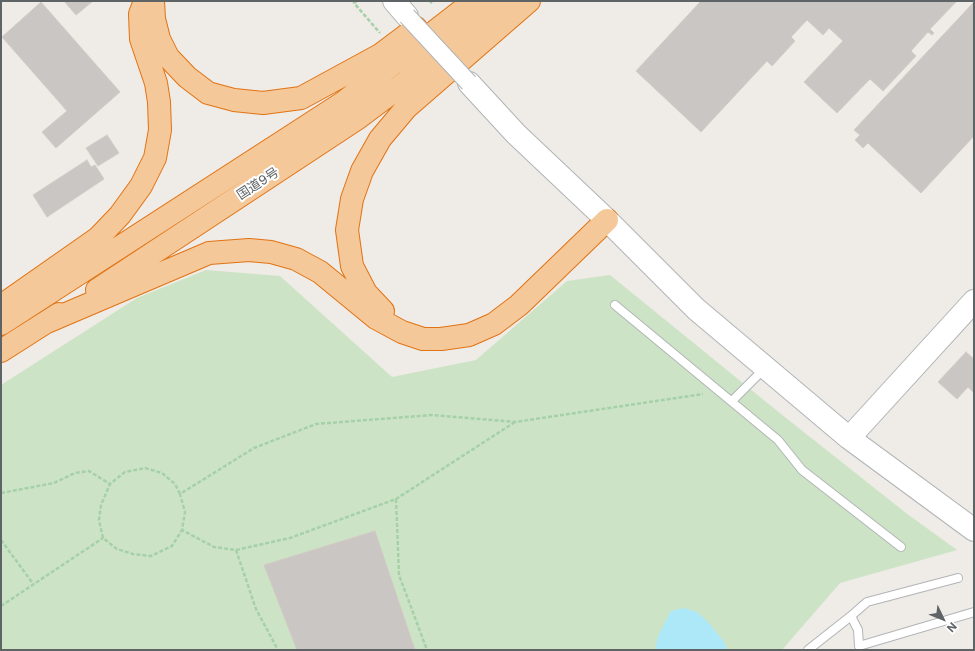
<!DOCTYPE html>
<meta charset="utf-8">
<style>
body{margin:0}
#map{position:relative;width:975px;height:651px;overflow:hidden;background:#efebe6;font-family:Inter,sans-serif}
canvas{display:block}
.frame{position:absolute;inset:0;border:2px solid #5e6365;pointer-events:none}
.north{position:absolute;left:923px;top:599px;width:40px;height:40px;-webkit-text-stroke:3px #fff;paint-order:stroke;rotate:133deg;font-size:11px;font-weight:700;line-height:16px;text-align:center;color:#5e6365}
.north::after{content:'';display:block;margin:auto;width:14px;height:18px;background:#5e6365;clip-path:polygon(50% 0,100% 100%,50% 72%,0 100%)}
</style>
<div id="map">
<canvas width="975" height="651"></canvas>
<div class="frame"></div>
<div class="north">N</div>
</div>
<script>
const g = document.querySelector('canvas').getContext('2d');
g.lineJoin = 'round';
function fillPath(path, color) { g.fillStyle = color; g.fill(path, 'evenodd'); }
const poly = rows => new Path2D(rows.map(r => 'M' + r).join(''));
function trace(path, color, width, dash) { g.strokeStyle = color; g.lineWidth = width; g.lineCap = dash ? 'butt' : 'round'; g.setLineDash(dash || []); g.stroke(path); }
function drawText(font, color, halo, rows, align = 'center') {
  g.font = font + ' Inter,"Noto Sans JP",sans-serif'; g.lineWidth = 4; g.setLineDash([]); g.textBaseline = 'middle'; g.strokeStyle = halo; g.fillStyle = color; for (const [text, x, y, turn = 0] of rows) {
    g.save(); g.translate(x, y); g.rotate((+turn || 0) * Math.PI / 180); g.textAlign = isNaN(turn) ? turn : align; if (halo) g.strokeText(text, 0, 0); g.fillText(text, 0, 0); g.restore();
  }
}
fillPath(poly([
 [206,270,280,276,392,377,476,360,567,281,610,275,781,414,906,513,957,550,840,583,782,650,1,650,1,385,137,298]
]), '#cce4c5');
fillPath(poly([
 [684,608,697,612,708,622,725,643,727,650,655,650,658,636,671,611]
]), '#ade8f8');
const building = poly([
 [64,1,93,1,76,15,64,1],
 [701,1,957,1,930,29,934,33,932,35,928,32,911,51,916,56,883,91,870,79,837,113,804,82,843,41,829,28,823,35,807,20,791,37,795,41,772,66,767,61,701,132,636,71,701,1],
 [41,2,120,92,56,148,42,132,67,111,2,37,41,2],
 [974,2,974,136,921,193,868,143,863,148,855,140,860,135,854,130,974,2],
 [107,135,119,153,98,166,86,148,107,135],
 [87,160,91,167,95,165,104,179,47,217,33,195,87,160],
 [966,352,974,359,974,393,968,387,957,399,938,382,966,352],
 [375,531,415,650,297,650,264,565,375,531]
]);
fillPath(building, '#cac6c3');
trace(building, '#d3cbc5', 1);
const lane = poly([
 [615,305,778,440,802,470,901,547],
 [732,401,765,368],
 [958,578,867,602,851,616,858,630,859,646,974,612],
 [808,650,851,616]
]);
const secondary = poly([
 [394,1,407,16],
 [469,83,516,134,607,220,696,309,849,438,974,530],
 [849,438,974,301]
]);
const highway = poly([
 [153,1,154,19,159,39,168,57,187,77,208,93,234,100,263,103,301,98,380,55,416,28],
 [97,290,358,118,406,82,503,1],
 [1,306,98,238,120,215,141,186,155,158,160,130,159,102,156,83,141,39,140,14,145,1],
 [383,311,366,293,352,266,347,230,352,199,362,171,380,139,406,108,529,1],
 [47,322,209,253,249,250,271,252,296,259,320,272,376,318,402,332,423,339,441,339,469,335,494,324,519,305,607,220],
 [1,324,344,102,474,1],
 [1,351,59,314]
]);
trace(lane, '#b1b5b7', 10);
trace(secondary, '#b0b5b7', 24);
trace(highway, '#e17314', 24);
trace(poly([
 [357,1,354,3,380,33],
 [430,1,432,3],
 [515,422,396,499,290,538,236,550,214,547,182,530,185,512,180,494,254,448,316,424,432,415,515,422,703,394],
 [1,493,54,483,75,473,89,471,110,484],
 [180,494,175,484,162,473,145,468,125,472,110,484,101,505,99,520,103,538,117,549,133,554,151,556,172,546,182,530],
 [396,499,399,575,427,650],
 [1,540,34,585],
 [236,550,256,609,278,650],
 [1,606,103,538]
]), '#a6d0a8', 2.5, [4, 2]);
trace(lane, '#fff', 8);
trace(secondary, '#fff', 22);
trace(highway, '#f4c898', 22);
const streetBridge = poly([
 [407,16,469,83]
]);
trace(streetBridge, '#b1b5b7', 19, []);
trace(streetBridge, '#fff', 17);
drawText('13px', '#5e6365', '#fff', [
 ["国道9号",258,184,-33]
]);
</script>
